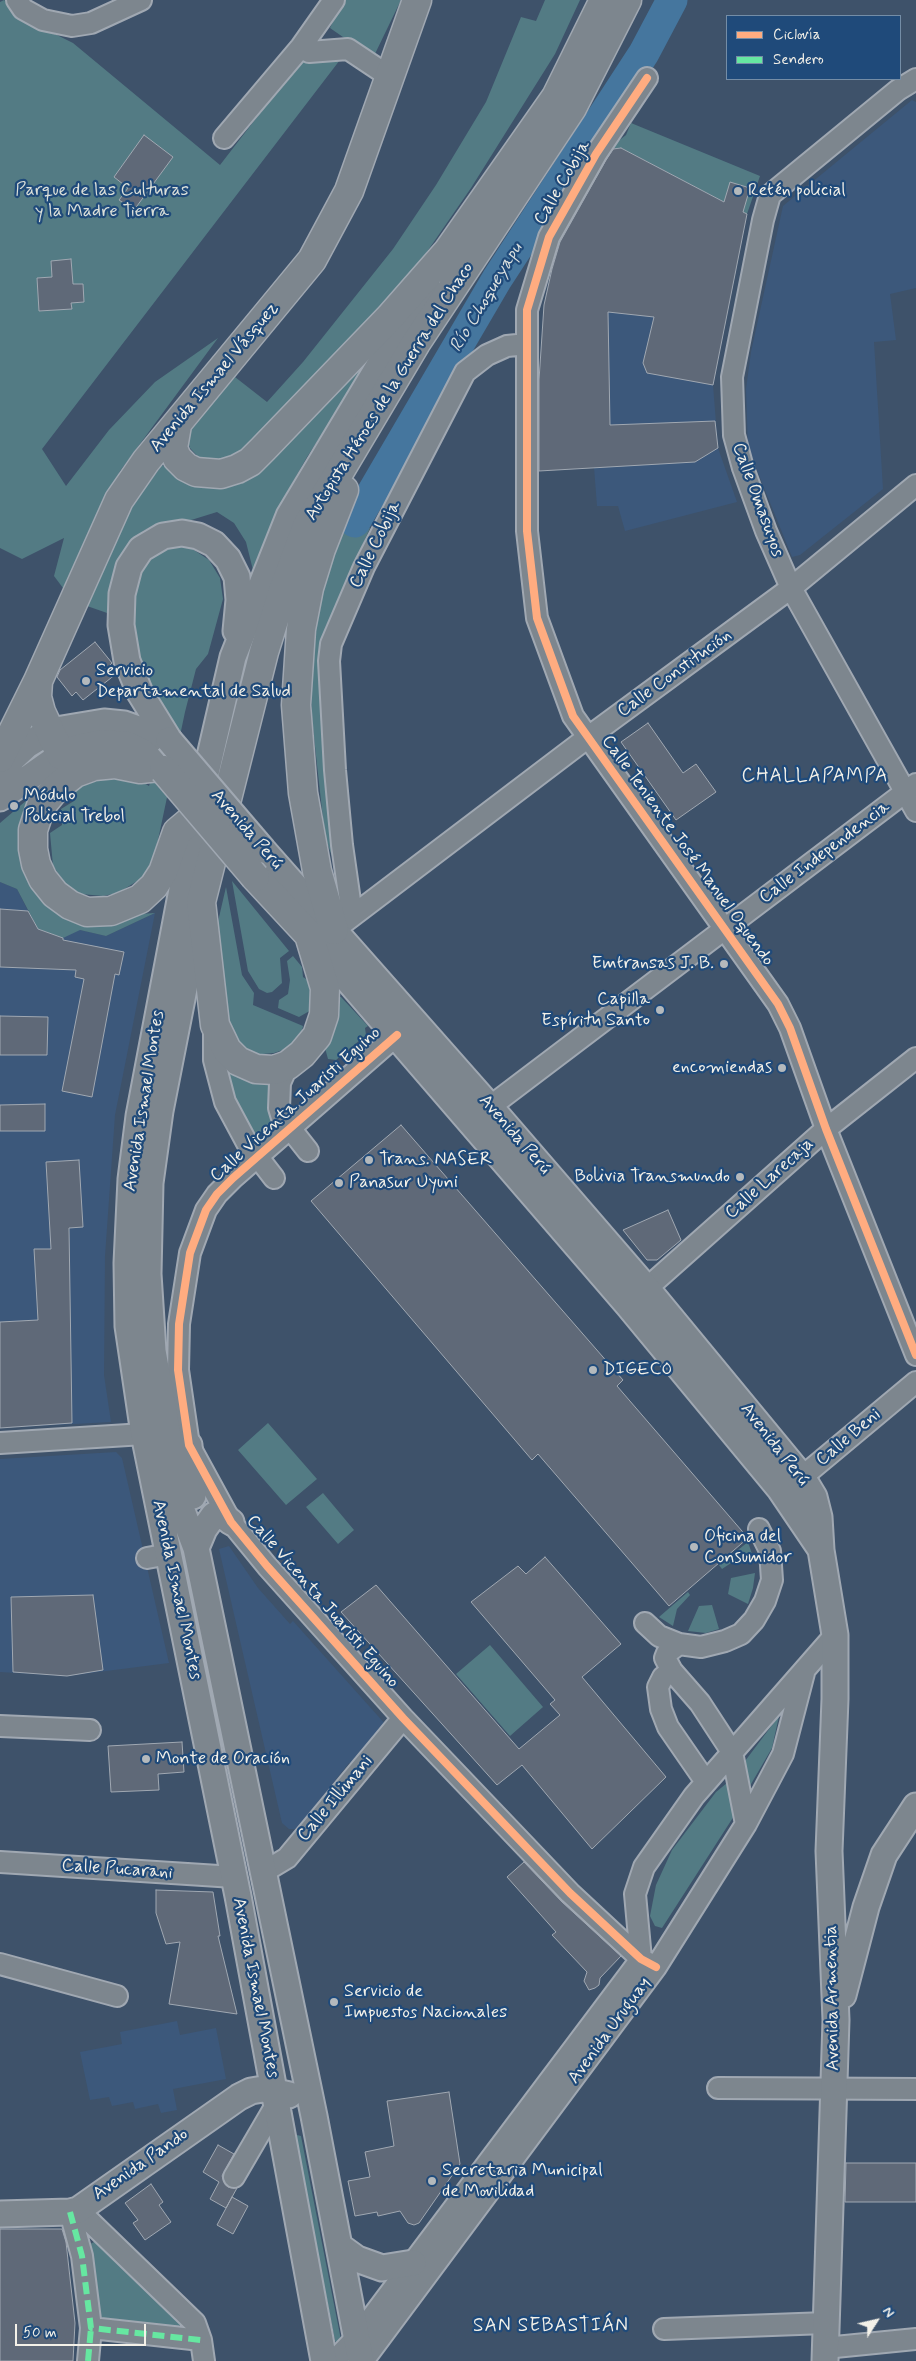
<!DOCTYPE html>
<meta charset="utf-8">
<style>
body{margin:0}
#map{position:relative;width:916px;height:2361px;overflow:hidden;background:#3e526a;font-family:Mynerve,sans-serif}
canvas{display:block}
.legend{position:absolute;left:726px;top:15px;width:175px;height:65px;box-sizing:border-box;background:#1f4a7a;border:1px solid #748da6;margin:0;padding:6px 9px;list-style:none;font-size:15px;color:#f4f1e8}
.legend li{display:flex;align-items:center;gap:10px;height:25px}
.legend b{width:25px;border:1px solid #748da6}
.north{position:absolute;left:851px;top:2296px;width:50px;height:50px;-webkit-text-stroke:4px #1f4a7a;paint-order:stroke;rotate:55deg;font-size:14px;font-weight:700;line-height:20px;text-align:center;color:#f4f1e8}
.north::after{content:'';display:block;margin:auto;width:18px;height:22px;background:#f4f1e8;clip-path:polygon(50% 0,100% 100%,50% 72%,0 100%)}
.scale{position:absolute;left:15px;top:2324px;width:131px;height:22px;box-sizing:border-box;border:2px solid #f4f1e8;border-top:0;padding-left:6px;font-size:15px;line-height:18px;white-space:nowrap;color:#f4f1e8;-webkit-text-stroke:4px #1f4a7a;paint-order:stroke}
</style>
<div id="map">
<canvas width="916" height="2361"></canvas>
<ul class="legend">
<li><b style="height:6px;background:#ffac80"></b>Ciclovía</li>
<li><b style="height:6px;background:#66e7a1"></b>Sendero</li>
</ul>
<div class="north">N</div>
<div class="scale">50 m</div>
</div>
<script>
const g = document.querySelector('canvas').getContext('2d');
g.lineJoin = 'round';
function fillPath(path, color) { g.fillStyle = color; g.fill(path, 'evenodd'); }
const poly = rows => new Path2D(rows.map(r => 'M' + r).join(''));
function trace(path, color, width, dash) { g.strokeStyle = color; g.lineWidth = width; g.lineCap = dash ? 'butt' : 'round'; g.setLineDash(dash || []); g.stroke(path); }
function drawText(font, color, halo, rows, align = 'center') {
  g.font = font + ' Mynerve,sans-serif'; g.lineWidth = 4.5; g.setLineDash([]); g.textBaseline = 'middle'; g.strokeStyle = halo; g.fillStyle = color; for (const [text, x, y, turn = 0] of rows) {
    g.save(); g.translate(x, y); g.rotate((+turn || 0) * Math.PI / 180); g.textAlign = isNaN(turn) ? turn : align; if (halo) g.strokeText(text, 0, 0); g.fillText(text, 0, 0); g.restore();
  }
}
fillPath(poly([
 [912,100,916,102,916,288,890,294,896,340,874,342,883,489,800,555,792,557,748,448,746,389,751,352,783,206],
 [621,148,747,214,713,385,718,448,737,502,625,531,618,506,597,506,594,467,539,471,539,382,544,305,559,237,607,150],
 [0,882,17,889,28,911,80,930,106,936,155,913,115,1115,105,1256,104,1375,111,1422,0,1428],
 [116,1452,122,1458,169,1663,67,1676,0,1672,0,1459],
 [229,1546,258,1588,290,1624,293,1621,386,1725,352,1764,349,1763,299,1826,295,1829,289,1829,282,1823,219,1549],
 [177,2021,180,2035,216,2028,226,2079,173,2089,177,2110,161,2113,158,2104,135,2109,133,2102,112,2106,109,2097,90,2100,80,2052,122,2044,120,2032]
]), '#3c587b');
fillPath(poly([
 [4,0,31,22,73,43,220,165,302,59,343,56,42,449,66,486,109,430,155,382,218,338,120,471,66,592,54,576,64,538,22,559,0,548,0,2],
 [343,0,401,0,373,58,330,28],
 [545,0,580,0,555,54,471,188,402,288,249,448,223,461,200,459,190,448,187,439,188,430,235,377,267,402,303,362,393,249,436,185,486,102,521,17,536,21],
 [631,123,760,176,747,214,621,148,607,150,626,135],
 [382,342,307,457,280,505,254,574,246,542,234,523,217,512,188,521,157,524,143,531,132,541,120,558,111,580,110,614,87,606,126,514,162,465,173,473,210,484],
 [342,515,370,528,325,629,321,649,338,873,325,837,312,719,309,656,314,611],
 [182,542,209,560,220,578,223,599,208,654,196,669,185,712,154,859,142,878,118,893,103,896,81,894,68,887,53,866,50,833,62,825,61,809,74,801,73,792,92,779,113,777,139,780,149,786,170,719,142,673,134,642,130,607,137,575,154,551],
 [41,788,22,851,113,924,140,914,155,913,106,936,80,930,63,938,38,929,17,889,0,882,0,823],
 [232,881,289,951,280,958,282,983,272,992,267,993,259,989,248,971],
 [226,887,242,975,254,993,253,1005,303,1026,301,1035,289,1048,274,1053,252,1055,238,1045,227,1025,217,926],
 [293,956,302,967,303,977,311,982,313,1009,299,1017,278,1008,279,1000,288,994,290,980,287,961],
 [337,997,341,997,368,1026,365,1028,366,1035,336,1060,328,1059,325,1048,330,1038],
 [223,1068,234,1074,270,1078,274,1122,252,1139,242,1122],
 [268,1423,317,1479,286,1505,238,1450],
 [323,1493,354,1530,338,1544,306,1507],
 [748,1542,753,1557,743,1555,722,1569,719,1565],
 [755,1573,753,1588,748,1604,728,1594,731,1578],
 [688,1592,690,1595,677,1609,673,1626,659,1617],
 [712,1605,719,1629,706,1633,688,1631,699,1606],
 [490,1645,543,1707,510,1736,456,1674],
 [779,1716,772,1748,747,1791,742,1765],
 [727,1783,734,1816,662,1928,655,1926,650,1916,656,1885,672,1850,716,1792],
 [297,2135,301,2136,341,2340,338,2343,335,2341,295,2137],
 [96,2241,100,2242,182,2319,181,2324,177,2328,96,2320,86,2246]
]), '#537b84');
trace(poly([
 [355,522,497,279,644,53,672,0]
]), '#45769e', 31);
const building = poly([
 [144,135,173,157,134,210,119,200,128,188,114,177,144,135],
 [621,148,724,202,730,182,750,188,743,212,747,214,713,385,647,373,643,363,654,317,608,312,610,425,715,421,718,448,695,462,539,471,539,380,544,305,552,269,560,242,606,160,613,149,621,148],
 [71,259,73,284,83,284,84,302,71,303,72,309,39,311,37,278,52,277,51,261,71,259],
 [95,642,112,663,109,666,116,674,83,700,76,692,72,696,57,677,60,670,95,642],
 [648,723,683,773,696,764,716,792,676,820,621,742,648,723],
 [0,909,28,911,38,929,63,938,63,940,124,952,119,975,115,974,92,1097,62,1091,84,979,75,977,76,970,0,967,0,909],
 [0,1016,48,1017,47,1055,0,1055,0,1016],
 [45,1104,45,1131,0,1131,0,1105,45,1104],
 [401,1125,623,1380,617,1386,748,1538,669,1606,538,1454,532,1460,311,1201,401,1125],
 [79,1160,83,1227,69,1228,72,1423,0,1428,0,1322,38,1320,34,1249,51,1249,46,1162,79,1160],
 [668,1210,681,1240,657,1260,647,1260,623,1230,668,1210],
 [545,1557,621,1644,582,1677,666,1777,592,1849,522,1765,497,1785,341,1612,376,1585,519,1749,560,1715,550,1704,555,1700,471,1602,518,1566,526,1574,545,1557],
 [93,1595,103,1670,67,1676,13,1672,11,1597,93,1595],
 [182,1742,184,1772,158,1774,159,1790,111,1792,108,1746,182,1742],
 [524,1862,562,1902,621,1956,600,1978,599,1985,595,1988,589,1990,584,1981,587,1972,552,1935,556,1932,507,1877,524,1862],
 [156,1890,213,1892,220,1936,218,1936,237,2014,169,2004,180,1942,166,1944,156,1913,156,1890],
 [449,2092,460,2164,419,2223,414,2225,408,2223,400,2211,378,2216,377,2212,355,2216,348,2181,370,2177,365,2152,394,2146,387,2101,449,2092],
 [218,2145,234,2154,222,2176,228,2187,237,2188,226,2208,210,2199,219,2182,203,2172,218,2145],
 [846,2163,916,2163,916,2202,845,2202,846,2163],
 [151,2184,163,2202,159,2205,171,2222,145,2240,133,2223,138,2220,125,2203,151,2184],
 [232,2197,248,2206,233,2234,217,2225,232,2197],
 [0,2229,62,2229,66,2242,75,2323,73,2361,0,2361,0,2229]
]);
fillPath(building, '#5f6978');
trace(building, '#a0a8b2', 1);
const minor = poly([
 [17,0,23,9,43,20,72,26,91,23,141,0],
 [301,47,309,52,348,49,390,77],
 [647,78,596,154,549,237,527,310,527,531,537,618,573,716,778,1004,790,1028,826,1129,916,1355],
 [916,79,898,90,770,195,763,220,732,377,734,435,743,468,766,531,791,588,916,811],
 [224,138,301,47,334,0],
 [352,915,342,845,335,770,329,661,331,644,364,567,465,372,487,355,507,346,527,344],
 [334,930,587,738,791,588,916,485],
 [214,1029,214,1060,225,1102,247,1143,274,1178],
 [397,1035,233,1178,217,1194,206,1210,190,1253,179,1324,178,1370,189,1445,231,1522,267,1566,403,1718,570,1893,641,1959,656,1967],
 [288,1065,280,1083,279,1108,282,1118,308,1151],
 [479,1115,916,784],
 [637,1297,826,1129,916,1058],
 [0,1443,144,1434],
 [788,1484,802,1477,916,1382],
 [147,1558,169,1554],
 [645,1623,659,1636,679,1644,701,1647,725,1641,741,1634,754,1620,765,1601,772,1580,770,1551,759,1529],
 [679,1644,667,1653,665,1658,672,1671,700,1703,732,1752,746,1824],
 [672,1671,663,1677,658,1687,661,1709,668,1727,706,1782],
 [0,1726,90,1730],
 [0,1862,234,1877],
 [262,1873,287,1858,403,1718],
 [0,1964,117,1996],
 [718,2088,916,2089],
 [234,2177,276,2105],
 [78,2210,195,2323,201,2340,204,2361],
 [70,2212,82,2256,91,2328,201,2340],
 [664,2329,826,2323],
 [825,2348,916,2339],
 [88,2361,91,2328],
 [334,2361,357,2337,641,1959,635,1894,644,1867,694,1796,835,1635],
 [363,2361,656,1967,746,1824,783,1754,804,1673]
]);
const major = poly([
 [169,740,140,693,127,661,121,625,122,594,129,567,141,549,163,536,182,533,198,536,214,544,228,559,237,577,239,600,236,631],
 [0,777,13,758,27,745,50,731,104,722,124,724,169,740],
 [0,798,61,755],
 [263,850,490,1107,647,1289,802,1477,814,1497,819,1517,821,1550,835,1635,835,1699,829,1851,836,2020,825,2361],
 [199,912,160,1111,150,1183,148,1274,153,1351,181,1508,196,1548,314,2116,361,2361],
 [309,935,628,1305,780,1489,820,1548],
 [189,1445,193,1496],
 [196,1548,204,1529,214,1515,221,1514,231,1522],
 [843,1995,866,1907,884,1855,916,1806],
 [0,2214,70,2212,78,2210,239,2097,251,2091,263,2089,289,2095],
 [339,2246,357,2259,382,2268,413,2263],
 [324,2361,238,1896,144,1434,128,1326,127,1263,131,1179,139,1116,196,816,233,657,289,516,427,286]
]);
const highway = poly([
 [177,425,173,448,177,458,186,467,196,472,221,474,237,469,250,462,263,449,390,317,448,251,556,97,604,0],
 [0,758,38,681],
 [159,767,140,769,115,764,94,766,75,773,56,788,41,806,33,830,33,849,36,864,43,879,55,894,70,905,87,912,111,911,140,899,154,886,163,872,177,832,196,816],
 [164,770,140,752,128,746,102,744,78,749,61,755,41,712,37,697,38,681,119,500,146,461,312,260,349,191,417,0],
 [255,877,309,935,325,988,324,1015,317,1036,302,1054,288,1065,274,1070,256,1069,238,1061,227,1050,215,1025,201,902,264,652,283,591,307,526,347,459,416,343,572,108,627,0],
 [334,930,317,871,303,793,296,705,301,629,309,588,321,549,344,490]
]);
trace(minor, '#a0a8b2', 24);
trace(major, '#a0a8b2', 29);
trace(highway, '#a0a8b2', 31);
trace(minor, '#7d868e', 20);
trace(major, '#7d868e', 25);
trace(highway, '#7d868e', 28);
const majorBridge = poly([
 [169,740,263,850]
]);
const highwayBridge = poly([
 [164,770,255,877]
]);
trace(majorBridge, '#a0a8b2', 29, []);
trace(highwayBridge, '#a0a8b2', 31, []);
trace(majorBridge, '#7d868e', 25);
trace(highwayBridge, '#7d868e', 28);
trace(poly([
 [70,2212,82,2256,91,2328,201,2340],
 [88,2361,91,2328]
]), '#66e7a1', 6, [12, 6]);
trace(poly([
 [647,78,596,154,549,237,527,310,527,531,537,618,573,716,778,1004,790,1028,826,1129,916,1355],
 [397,1035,233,1178,217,1194,206,1210,190,1253,179,1324,178,1370,189,1445,231,1522,267,1566,403,1718,570,1893,641,1959,656,1967]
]), '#ffac80', 8);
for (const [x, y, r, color] of [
 [738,191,5,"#b4b9bc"],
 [86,681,5,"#b4b9bc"],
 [14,806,5,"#b4b9bc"],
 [724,964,5,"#b4b9bc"],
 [660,1010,5,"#b4b9bc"],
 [782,1068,5,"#b4b9bc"],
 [369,1160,5,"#b4b9bc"],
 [740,1177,5,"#b4b9bc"],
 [339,1183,5,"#b4b9bc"],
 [593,1370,5,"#b4b9bc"],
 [694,1547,5,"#b4b9bc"],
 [146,1759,5,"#b4b9bc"],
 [334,2002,5,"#b4b9bc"],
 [432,2181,5,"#b4b9bc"]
]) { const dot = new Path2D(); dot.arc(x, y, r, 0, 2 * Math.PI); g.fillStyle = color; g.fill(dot); trace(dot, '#1f4a7a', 2); }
drawText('18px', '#f4f1e8', '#1f4a7a', [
 ["Calle Cobija",563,183,-60],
 ["Avenida Ismael Vásquez",215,378,-50],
 ["Autopista Héroes de la Guerra del Chaco",390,392,-58],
 ["Calle Omasuyos",757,500,70],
 ["Calle Cobija",376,545,-64],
 ["Calle Constitución",675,674,-36],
 ["Avenida Perú",246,830,49],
 ["Calle Teniente José Manuel Oquendo",687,851,54],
 ["Calle Independencia",825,853,-37],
 ["Avenida Ismael Montes",145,1101,-81],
 ["Calle Vicenta Juaristi Eguino",296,1105,-42],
 ["Avenida Perú",514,1135,49],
 ["Calle Larecaja",770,1179,-42],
 ["Calle Beni",849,1438,-40],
 ["Avenida Perú",774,1445,52],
 ["Avenida Ismael Montes",176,1590,78],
 ["Calle Vicenta Juaristi Eguino",322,1602,49],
 ["Calle Illimani",336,1799,-50],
 ["Calle Pucarani",117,1870,4],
 ["Avenida Ismael Montes",255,1988,79],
 ["Avenida Armentia",833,1998,-91],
 ["Avenida Uruguay",610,2031,-54],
 ["Avenida Pando",141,2165,-35]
]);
drawText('18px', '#dce0da', '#1f4a7a', [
 ["Parque de las Culturas",102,191],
 ["y la Madre Tierra",102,212]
]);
drawText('18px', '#f4f1e8', '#1f4a7a', [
 ["Retén policial",748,191],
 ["Servicio",96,671],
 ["Departamental de Salud",96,692],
 ["Módulo",24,796],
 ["Policial Trebol",24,817],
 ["Emtransas J. B.",714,964,"right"],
 ["Capilla",650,1000,"right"],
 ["Espíritu Santo",650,1021,"right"],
 ["encomiendas",772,1068,"right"],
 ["Trans. NASER",379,1160],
 ["Bolivia Transmundo",730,1177,"right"],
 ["Panasur Uyuni",349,1183],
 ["DIGECO",603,1370],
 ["Oficina del",704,1537],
 ["Consumidor",704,1558],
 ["Monte de Oración",156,1759],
 ["Servicio de",344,1992],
 ["Impuestos Nacionales",344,2013],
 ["Secretaria Municipal",442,2171],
 ["de Movilidad",442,2192]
], 'left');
drawText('italic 19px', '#dadfde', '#1f4a7a', [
 ["Río Choqueyapu",487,298,-59]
]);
g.letterSpacing = '1px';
drawText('19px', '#f4f1e8', '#1f4a7a', [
 ["CHALLAPAMPA",815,777],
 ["SAN SEBASTIÁN",551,2327]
]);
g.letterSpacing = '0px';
</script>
